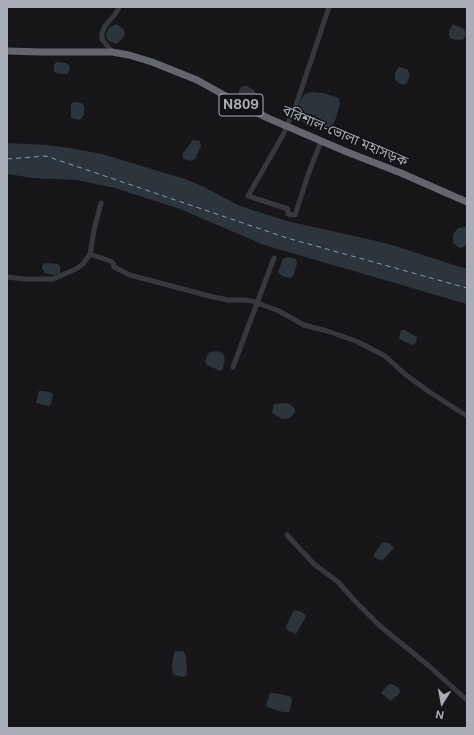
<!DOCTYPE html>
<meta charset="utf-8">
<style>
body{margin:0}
#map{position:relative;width:474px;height:735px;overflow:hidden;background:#161618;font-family:"Public Sans",sans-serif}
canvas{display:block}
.frame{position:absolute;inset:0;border:8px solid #a8adb8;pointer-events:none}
.north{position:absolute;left:422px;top:683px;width:40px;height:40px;-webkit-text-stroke:3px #111113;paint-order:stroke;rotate:191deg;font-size:11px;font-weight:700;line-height:16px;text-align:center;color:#a8adb8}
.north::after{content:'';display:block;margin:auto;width:14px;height:18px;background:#a8adb8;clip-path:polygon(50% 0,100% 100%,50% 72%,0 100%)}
</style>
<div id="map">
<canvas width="474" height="735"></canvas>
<div class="frame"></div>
<div class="north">N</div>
</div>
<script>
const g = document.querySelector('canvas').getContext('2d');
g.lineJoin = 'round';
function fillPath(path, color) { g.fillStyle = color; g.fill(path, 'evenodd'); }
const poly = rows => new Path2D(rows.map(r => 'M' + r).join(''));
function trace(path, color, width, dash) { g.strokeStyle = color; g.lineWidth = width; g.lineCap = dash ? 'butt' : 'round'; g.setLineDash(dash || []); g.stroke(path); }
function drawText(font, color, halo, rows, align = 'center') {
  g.font = font + ' "Public Sans","Noto Sans Bengali",sans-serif'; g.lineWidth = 3; g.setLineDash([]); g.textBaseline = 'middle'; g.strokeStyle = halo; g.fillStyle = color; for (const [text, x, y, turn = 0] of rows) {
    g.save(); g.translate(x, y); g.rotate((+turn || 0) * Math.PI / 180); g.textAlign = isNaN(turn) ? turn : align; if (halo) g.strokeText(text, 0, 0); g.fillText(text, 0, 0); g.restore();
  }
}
fillPath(poly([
 [117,24,124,30,125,35,119,42,116,44,109,41,106,36,108,29,110,27],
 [453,24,464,29,466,34,464,39,460,40,451,39,449,36,449,31],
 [56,62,66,63,69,65,70,69,68,74,60,74,54,72,54,65],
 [399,67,407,69,410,74,407,83,404,85,398,83,395,79,395,73],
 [243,86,247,86,254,90,257,98,254,104,246,104,238,99,239,90],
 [311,92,323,93,339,98,340,103,336,118,333,124,330,127,323,127,311,125,305,123,298,117,297,112,300,101,305,94],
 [76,102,82,103,84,106,84,115,80,120,71,118,71,105,72,103],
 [193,140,200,141,201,146,195,159,190,161,183,158,183,153],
 [7,143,46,145,70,148,102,154,185,179,204,187,238,205,259,212,287,221,385,243,467,269,467,304,264,245,180,209,115,188,76,180,33,178,7,174],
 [466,227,467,241,466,245,461,248,458,247,453,243,453,234,458,228],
 [289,257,296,259,297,264,293,276,290,278,282,276,278,272,283,259],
 [47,263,57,264,60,266,60,273,54,275,44,273,42,267,43,264],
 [401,330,405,330,417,337,416,343,412,345,399,339],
 [217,351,223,353,225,360,223,368,221,371,211,367,206,364,205,361,208,354,210,352],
 [39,391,43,391,52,393,53,396,50,406,36,403],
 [283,403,290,404,295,409,295,412,290,418,282,419,272,413,273,407,274,404],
 [383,542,389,543,394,548,382,561,374,557,374,554],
 [294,610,302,612,306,616,304,620,296,634,287,630,286,626],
 [176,651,183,651,186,656,187,675,184,677,173,675,172,664,174,653],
 [389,684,394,685,399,688,400,692,398,695,390,701,381,693],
 [270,693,280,694,291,697,292,701,289,712,283,712,267,707,266,705]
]), '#2c353c');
trace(poly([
 [7,159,46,156,287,238,467,288]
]), '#7f9bb3', 1, [5, 4]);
trace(poly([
 [112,52,102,39,102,33,105,26,116,13,119,7],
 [321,141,308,175,295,215,288,214,288,209,248,196,283,135,296,105,329,7],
 [101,203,94,230,90,254,110,261,113,263,114,267,130,275,213,297,228,300,243,300,252,301,279,311,304,325,327,331,356,341,385,356,406,375,431,393,467,416],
 [7,277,24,279,53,279,76,269,83,264,90,254],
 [233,367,274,258],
 [287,535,314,564,338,582,354,600,380,626,429,666,467,700]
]), '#37383d', 5);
trace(poly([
 [7,51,41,52,112,52,129,55,152,62,197,80,251,110,270,119,347,152,401,173,467,202]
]), '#63666e', 7);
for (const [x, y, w] of [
 [241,105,44]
]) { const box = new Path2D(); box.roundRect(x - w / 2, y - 11, w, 22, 3); g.fillStyle = '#111113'; g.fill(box); trace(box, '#a8adb8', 1); }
drawText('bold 13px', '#a8adb8', null, [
 ["N809",241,105]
]);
drawText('14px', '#a8adb8', '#111113', [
 ["বরিশাল-ভোলা মহাসড়ক",345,136,23]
]);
</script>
